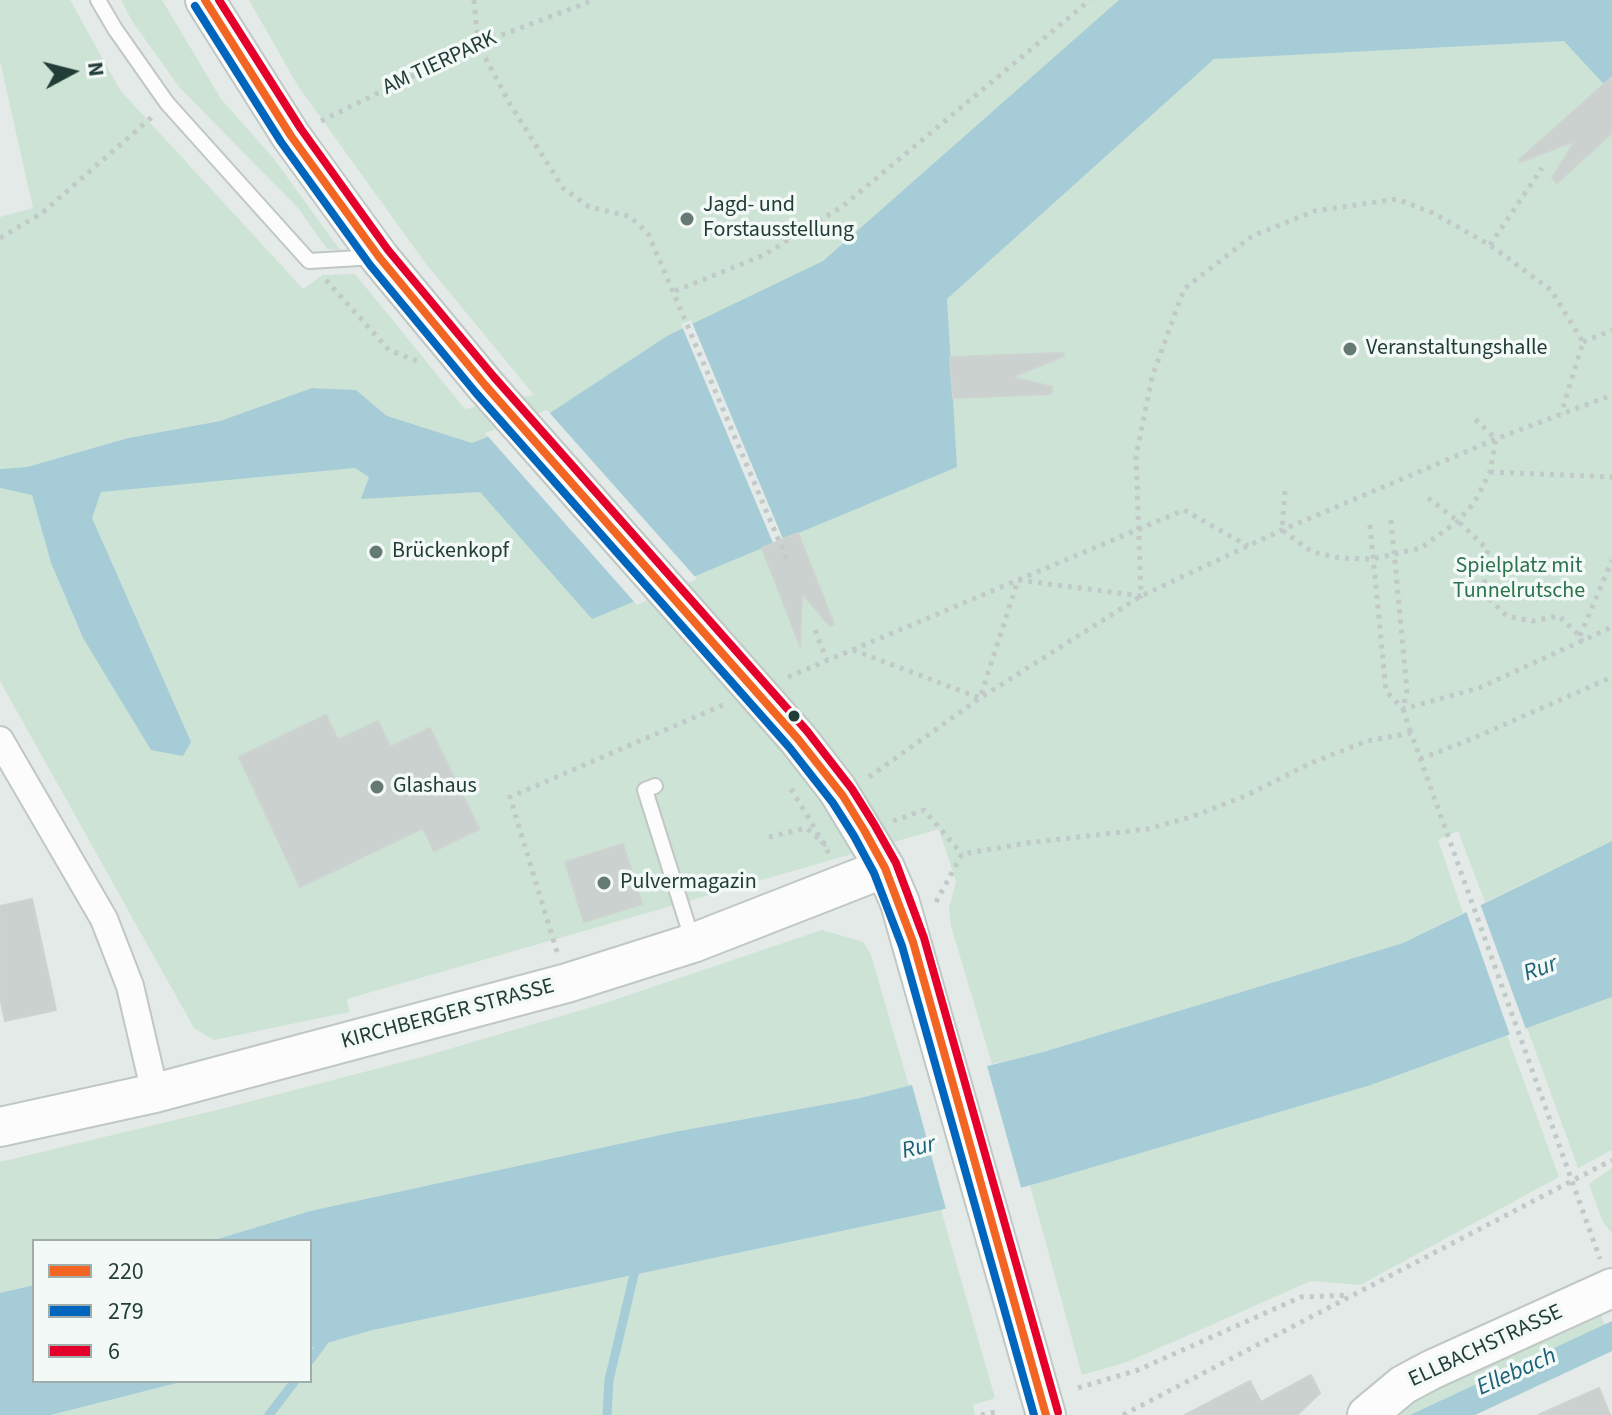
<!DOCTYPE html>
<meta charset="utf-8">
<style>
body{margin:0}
#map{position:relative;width:1612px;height:1415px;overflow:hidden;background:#e4eae7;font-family:"Source Sans 3",sans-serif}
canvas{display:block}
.legend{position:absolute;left:32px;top:1239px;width:280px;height:144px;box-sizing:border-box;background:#f3f9f6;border:2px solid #9faeaa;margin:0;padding:10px 14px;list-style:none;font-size:24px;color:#223d38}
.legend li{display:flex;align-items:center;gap:16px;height:40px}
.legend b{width:40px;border:2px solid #9faeaa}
.north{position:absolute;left:32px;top:32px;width:80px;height:80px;-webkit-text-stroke:6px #f3f9f6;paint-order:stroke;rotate:83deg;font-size:22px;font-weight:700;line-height:32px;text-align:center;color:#223d38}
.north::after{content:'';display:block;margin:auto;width:28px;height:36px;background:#223d38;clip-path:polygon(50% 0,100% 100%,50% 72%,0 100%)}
</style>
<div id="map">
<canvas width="1612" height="1415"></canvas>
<ul class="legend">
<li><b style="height:10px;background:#f26522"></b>220</li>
<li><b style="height:10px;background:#0065bd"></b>279</li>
<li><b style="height:10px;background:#e4002b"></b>6</li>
</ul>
<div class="north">N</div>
</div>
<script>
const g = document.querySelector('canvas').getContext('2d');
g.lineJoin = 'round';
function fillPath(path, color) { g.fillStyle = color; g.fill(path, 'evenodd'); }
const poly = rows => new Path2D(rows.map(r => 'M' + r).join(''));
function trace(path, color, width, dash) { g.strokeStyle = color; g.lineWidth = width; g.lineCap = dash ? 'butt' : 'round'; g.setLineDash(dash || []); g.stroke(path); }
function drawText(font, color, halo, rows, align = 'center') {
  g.font = font + ' "Source Sans 3",sans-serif'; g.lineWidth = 7; g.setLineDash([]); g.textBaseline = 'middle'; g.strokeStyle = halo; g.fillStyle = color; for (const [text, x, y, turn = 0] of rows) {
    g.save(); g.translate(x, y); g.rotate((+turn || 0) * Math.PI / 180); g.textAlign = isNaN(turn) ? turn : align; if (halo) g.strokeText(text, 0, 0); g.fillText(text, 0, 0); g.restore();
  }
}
fillPath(poly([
 [0,0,70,0,120,90,303,289,323,275,355,274,465,409,534,395,426,264,298,86,249,0,1612,0,1612,841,1485,902,1458,831,1438,840,1463,913,1403,943,1043,1052,992,1064,951,926,949,908,956,882,939,829,347,999,349,1012,214,1040,194,1028,0,681,0,488,32,494,51,563,83,638,68,488,387,416,356,390,312,388,220,421,128,438,27,467,0,469,0,217,33,208,0,61],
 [121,0,162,0,221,99,274,159,340,250,327,249,298,208,180,88,132,21],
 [822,930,863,942,871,955,909,1086,860,1098,674,1132,310,1211,211,1241,34,1241,34,1285,0,1293,0,1162,221,1109,422,1057,602,1004],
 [1612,997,1612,1150,1578,1168,1527,1028],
 [1507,1035,1559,1177,1360,1285,1311,1281,1127,1362,1082,1375,1030,1185,1371,1085],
 [1612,1168,1612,1233,1603,1222,1589,1184],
 [941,1210,995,1398,973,1405,975,1415,51,1415,185,1381,310,1381,310,1348,373,1330],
 [1598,1309,1612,1341,1612,1351,1475,1415,1390,1415,1421,1392]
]), '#cde3d5');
fillPath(poly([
 [1119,0,1612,0,1612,93,1564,41,1214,59,947,299,957,467,592,619,480,492,361,499,369,477,355,468,101,492,92,518,191,742,183,756,151,750,83,638,51,563,32,495,0,488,0,469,27,467,128,438,220,421,312,388,356,390,387,416,472,443,550,413,667,336,823,261],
 [1612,841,1612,997,1371,1085,1049,1180,941,1210,373,1330,310,1348,310,1241,211,1241,310,1211,674,1132,860,1098,1043,1052,1403,943],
 [34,1285,34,1381,185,1381,51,1415,0,1415,0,1293],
 [1612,1321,1612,1351,1475,1415,1410,1415]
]), '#a6cdd7');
fillPath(poly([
 [691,320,783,539,773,543,681,324],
 [547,410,697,579,637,605,485,433],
 [1479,901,1527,1032,1511,1038,1465,908],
 [986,1062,1022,1191,947,1213,911,1081]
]), '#e4eae7');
trace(poly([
 [310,1360,327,1337],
 [269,1415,295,1381],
 [607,1415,609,1380,636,1266]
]), '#a6cdd7', 9);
const building = poly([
 [1612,77,1612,133,1557,183,1552,178,1575,141,1520,162,1519,160,1612,77],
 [1063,353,1064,356,1012,377,1052,387,1051,394,953,398,950,357,1063,353],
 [798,533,834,624,830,626,802,593,800,646,762,548,798,533],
 [326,715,338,740,378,721,390,747,430,728,479,829,434,851,423,828,300,887,239,757,326,715],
 [623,844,642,904,584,922,565,862,623,844],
 [32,899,56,1010,5,1021,0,997,0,906,32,899],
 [1311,1375,1320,1393,1297,1415,1185,1415,1250,1381,1261,1402,1311,1375],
 [1599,1388,1610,1415,1538,1415,1599,1388]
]);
fillPath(building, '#cbd1cf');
trace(building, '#cdd3d0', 2);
const lane = poly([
 [98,0,115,29,167,103,309,261,376,257],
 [655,786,645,790,693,942]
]);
const street = poly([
 [0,740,104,919,130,986,155,1093]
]);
const secondary = poly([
 [205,0,291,136,379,257,485,385],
 [837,789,885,868,900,903,1046,1415],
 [0,1127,155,1093,567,983,693,943,885,868],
 [1367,1415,1403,1385,1431,1370,1612,1288]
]);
trace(lane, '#c1c7c5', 18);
trace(street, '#c1c7c5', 30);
trace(secondary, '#c0c8c5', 42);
trace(poly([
 [474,0,478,44,510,104,563,188,589,207,629,216,648,233,788,562],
 [321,121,478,44,594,0],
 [0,238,42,213,152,117],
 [1490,245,1542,168],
 [326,280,389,350,422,363],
 [675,291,764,255,843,206,1090,0],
 [1583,342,1612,330],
 [1490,472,1612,477],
 [1285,491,1282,530,1312,552,1340,558,1372,559,1421,548,1458,521,1474,503,1490,472,1496,439,1475,419],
 [1428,498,1458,521,1488,550,1482,572,1489,599,1507,616,1532,621,1559,616,1580,636,1582,642],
 [1391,520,1407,690,1403,709,1411,733],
 [1370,525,1386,691,1403,709,1479,688,1612,627],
 [815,630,827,661],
 [1580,636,1612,560],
 [853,650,980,698,1018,580,1141,596,1136,456,1152,377,1184,289,1252,236,1315,211,1397,199,1433,213,1490,245,1551,290,1583,342,1561,414],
 [788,677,1184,510,1248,546],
 [1420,759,1474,738,1612,677],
 [869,777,980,698,1141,596,1282,530,1496,439,1612,395],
 [807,815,829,854],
 [893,821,924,810,962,854],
 [769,837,806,828,825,844,830,842],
 [936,902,962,854,1027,843,1147,829,1191,817,1245,796,1311,763,1367,741,1411,733,1600,1259],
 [557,952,510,797,723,705],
 [1078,1388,1138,1370,1301,1297,1350,1295],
 [981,1415,1000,1411],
 [1123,1415,1612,1160]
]), '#c1cac8', 5, [4, 6]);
trace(lane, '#fbfcfb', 14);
trace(street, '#fbfcfb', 26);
trace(secondary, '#fbfcfb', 38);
const secondaryBridge = poly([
 [485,385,798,739,837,789]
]);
trace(secondaryBridge, '#c0c8c5', 42, []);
trace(poly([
 [791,789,807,815]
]), '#c1cac8', 5, [4, 6]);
trace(secondaryBridge, '#fbfcfb', 38);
trace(poly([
 [205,0,291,136,379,257,485,385,798,739,843,796,864,830,885,868,913,942,1046,1415]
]), '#f26522', 8);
trace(poly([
 [195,6,281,142,370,265,476,393,789,747,833,803,854,836,874,873,902,946,1034,1415]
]), '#0065bd', 8);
trace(poly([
 [219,0,301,129,388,250,494,377,807,731,852,789,874,824,896,863,924,938,1058,1412]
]), '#e4002b', 8);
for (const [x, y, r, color] of [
 [687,219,8,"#667a75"],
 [1350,349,8,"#667a75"],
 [376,552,8,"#667a75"],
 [794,716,7,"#223d38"],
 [377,787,8,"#667a75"],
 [604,883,8,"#667a75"]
]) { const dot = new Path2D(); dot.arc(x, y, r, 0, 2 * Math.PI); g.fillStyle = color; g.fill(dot); trace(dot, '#f3f9f6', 3); }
drawText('22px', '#223d38', '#f3f9f6', [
 ["AM TIERPARK",440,64,-25],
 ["KIRCHBERGER STRASSE",448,1015,-15],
 ["ELLBACHSTRASSE",1486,1347,-25]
]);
drawText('22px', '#223d38', '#f3f9f6', [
 ["Jagd- und",703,206],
 ["Forstausstellung",703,231],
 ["Veranstaltungshalle",1366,349],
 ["Brückenkopf",392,552],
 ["Glashaus",393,787],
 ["Pulvermagazin",620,883]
], 'left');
drawText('22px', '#2d734e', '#f3f9f6', [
 ["Spielplatz mit",1519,567],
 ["Tunnelrutsche",1519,592]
]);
drawText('italic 24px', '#1d6178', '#f3f9f6', [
 ["Rur",1541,970,-20],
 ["Rur",919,1149,-14],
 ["Ellebach",1517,1373,-24]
]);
</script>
